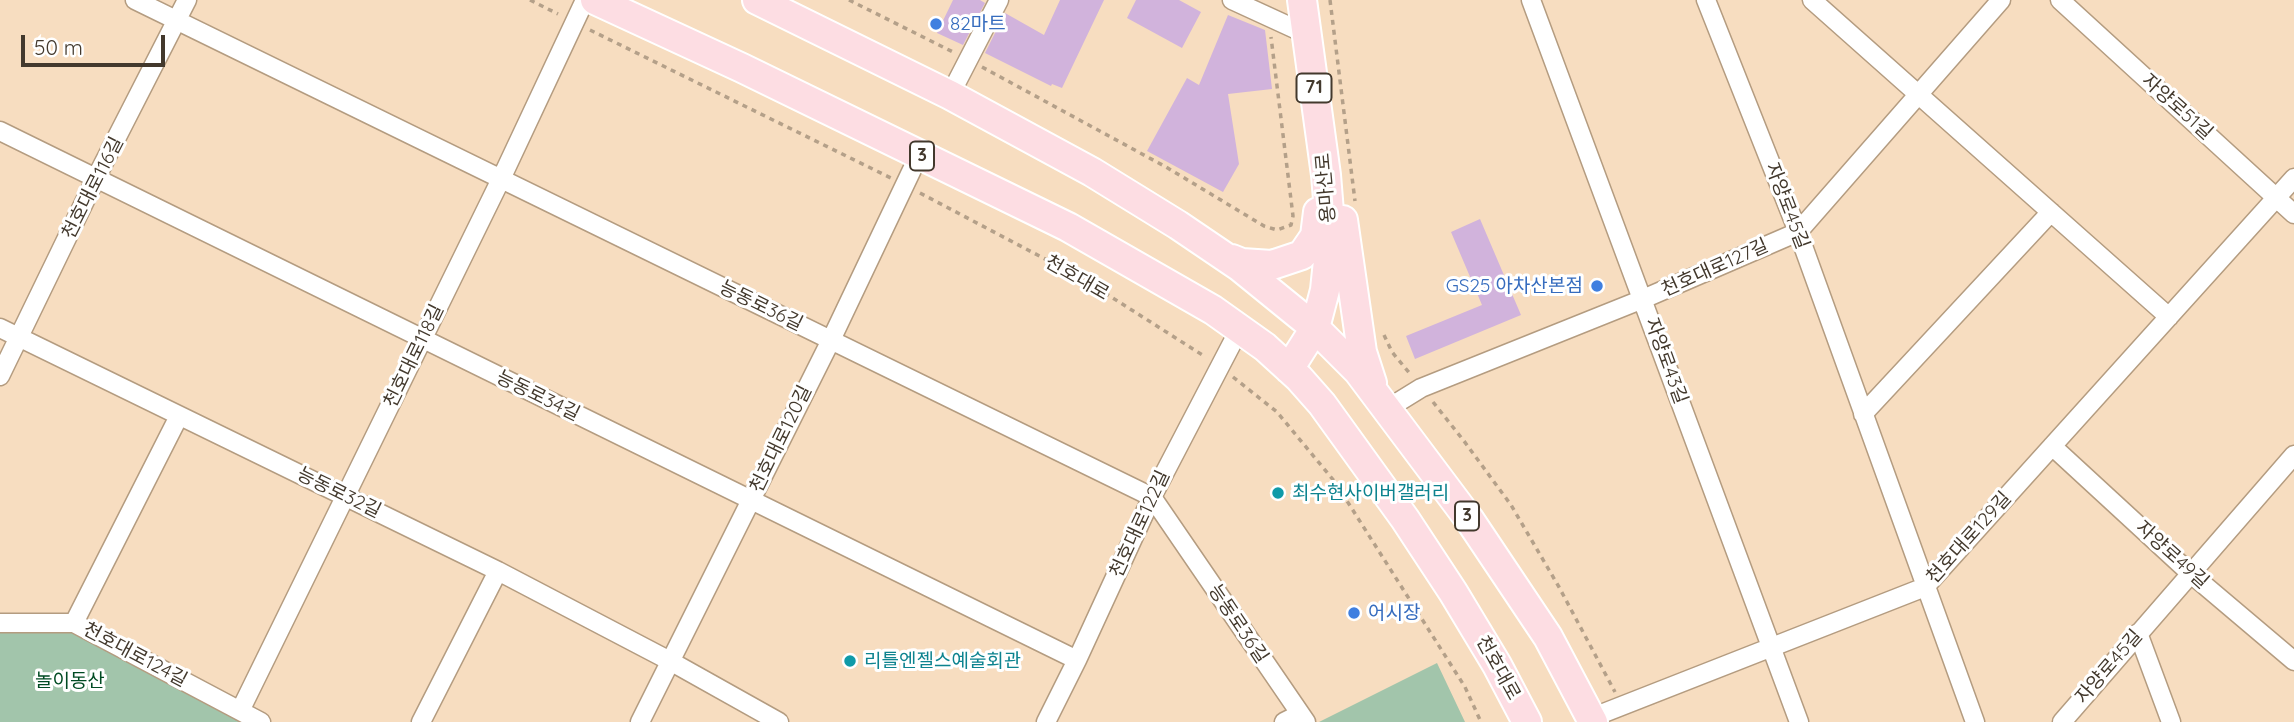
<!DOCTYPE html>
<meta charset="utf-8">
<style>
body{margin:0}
#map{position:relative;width:2294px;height:722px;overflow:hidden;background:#f7ddc0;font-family:Quicksand,sans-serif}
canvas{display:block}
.scale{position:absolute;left:21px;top:35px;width:144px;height:32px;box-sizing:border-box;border:4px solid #43392d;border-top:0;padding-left:9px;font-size:21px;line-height:24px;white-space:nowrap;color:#43392d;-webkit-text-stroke:5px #fff;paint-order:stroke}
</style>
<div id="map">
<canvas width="2294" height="722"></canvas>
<div class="scale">50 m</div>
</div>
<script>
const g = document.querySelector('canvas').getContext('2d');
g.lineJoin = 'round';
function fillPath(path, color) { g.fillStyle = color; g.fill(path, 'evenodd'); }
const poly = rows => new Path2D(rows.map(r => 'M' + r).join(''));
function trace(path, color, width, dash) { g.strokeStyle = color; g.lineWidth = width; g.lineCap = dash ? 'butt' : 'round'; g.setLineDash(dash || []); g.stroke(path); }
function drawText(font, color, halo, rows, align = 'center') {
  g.font = font + ' Quicksand,"Noto Sans KR",sans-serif'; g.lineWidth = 6; g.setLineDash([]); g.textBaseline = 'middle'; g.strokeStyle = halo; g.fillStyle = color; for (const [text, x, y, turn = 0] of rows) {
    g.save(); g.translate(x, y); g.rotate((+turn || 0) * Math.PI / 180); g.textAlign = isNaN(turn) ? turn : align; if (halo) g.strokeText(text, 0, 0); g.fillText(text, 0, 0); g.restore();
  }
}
fillPath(poly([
 [76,632,245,722,0,722,0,633],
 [1437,663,1465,722,1319,722]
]), '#a2c5ab');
fillPath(poly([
 [953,0,980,0,985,3,963,45,937,33],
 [1060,0,1104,0,1062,88,1052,84,1051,86,985,53,1005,13,1044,35],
 [1136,0,1179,0,1201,12,1182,48,1127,18],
 [1228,15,1265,30,1272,89,1228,94,1239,164,1223,192,1147,151,1187,78,1199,85],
 [1480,219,1521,315,1415,359,1406,336,1482,305,1451,232]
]), '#d1b3dc');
const street = poly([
 [135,0,1152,497,1306,722],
 [1232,0,1306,34],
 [1531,0,1799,722],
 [1706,0,1798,232,1975,722],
 [1812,0,2169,317],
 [2060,0,2294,214],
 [950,95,999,0],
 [0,131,1077,660],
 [0,328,498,571,670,661,779,722],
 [0,376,96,178,187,0],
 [1387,409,1421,388,1643,299,1798,232,2001,0],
 [1863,414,2051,212],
 [2052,446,2190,573,2294,661],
 [0,623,74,623,261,722],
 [74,623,179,416],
 [2138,633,2171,722],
 [240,711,501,179,585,0],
 [1591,718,1925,587,2294,178],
 [421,722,498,571],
 [640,722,831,340,919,155],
 [1046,722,1077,660,1152,497,1240,328],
 [1284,722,1300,714],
 [2062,722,2294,455]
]);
const primary = poly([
 [595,0,742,68,1068,227,1213,310,1265,347,1299,378,1322,404,1405,519,1453,592,1497,665,1527,722],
 [757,0,950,95,1092,172,1178,225,1240,267,1315,328,1358,371,1469,519,1548,637,1593,722],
 [1343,220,1362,352,1372,383],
 [1232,259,1242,263,1272,265,1302,255,1315,236,1318,212],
 [1289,369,1315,328,1325,290,1329,251,1330,224,1326,175,1302,0]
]);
trace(street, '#b49c80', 21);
trace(primary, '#fff', 32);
trace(poly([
 [530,0,558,14],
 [849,0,953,52],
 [1330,0,1355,201],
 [590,30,891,178],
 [982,67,1166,167,1264,226,1277,230,1291,225,1293,216,1271,37],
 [920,193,1083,279,1204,356],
 [1384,335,1392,352,1411,375],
 [1233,377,1277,412,1335,482,1465,687,1481,722],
 [1433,402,1464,441,1511,505,1559,587,1615,692]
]), '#b4a089', 3.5, [5, 5]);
trace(street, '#fff', 18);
trace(primary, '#fddde3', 28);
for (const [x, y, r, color] of [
 [936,24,7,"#3f7fe0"],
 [1597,286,7,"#3f7fe0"],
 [1278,493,7,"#0f9aa8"],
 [1354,613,7,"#3f7fe0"],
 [850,661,7,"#0f9aa8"]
]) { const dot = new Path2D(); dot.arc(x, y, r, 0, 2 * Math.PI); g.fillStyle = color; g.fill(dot); trace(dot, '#fff', 2.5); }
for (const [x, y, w] of [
 [1314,88,35],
 [922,156,24],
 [1467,516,24]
]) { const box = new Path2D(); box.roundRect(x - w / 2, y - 14.5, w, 29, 5); g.fillStyle = '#fff'; g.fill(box); trace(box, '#43392d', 2); }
drawText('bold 18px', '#43392d', null, [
 ["71",1314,88],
 ["3",922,156],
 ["3",1467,516]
]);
drawText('19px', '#366cbe', '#fff', [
 ["82마트",950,24],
 ["GS25 아차산본점",1583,286,"right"],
 ["어시장",1368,613]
], 'left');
drawText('19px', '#43392d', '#fff', [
 ["자양로51길",2177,107,42],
 ["천호대로116길",93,188,-63],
 ["용마산로",1326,188,-95],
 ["자양로45길",1787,206,69],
 ["천호대로127길",1715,268,-24],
 ["천호대로",1077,278,30],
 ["능동로36길",761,306,26],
 ["천호대로118길",414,356,-64],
 ["자양로43길",1666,361,70],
 ["능동로34길",538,396,26],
 ["천호대로120길",781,439,-64],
 ["능동로32길",339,493,26],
 ["천호대로122길",1140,524,-65],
 ["천호대로129길",1969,538,-48],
 ["자양로49길",2172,555,42],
 ["능동로36길",1238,624,56],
 ["천호대로124길",135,655,28],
 ["자양로45길",2109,667,-49],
 ["천호대로",1498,668,61]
]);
drawText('19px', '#0d838f', '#fff', [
 ["최수현사이버갤러리",1292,493],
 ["리틀엔젤스예술회관",864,661]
], 'left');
drawText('19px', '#004b23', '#fff', [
 ["놀이동산",70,681]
]);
</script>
